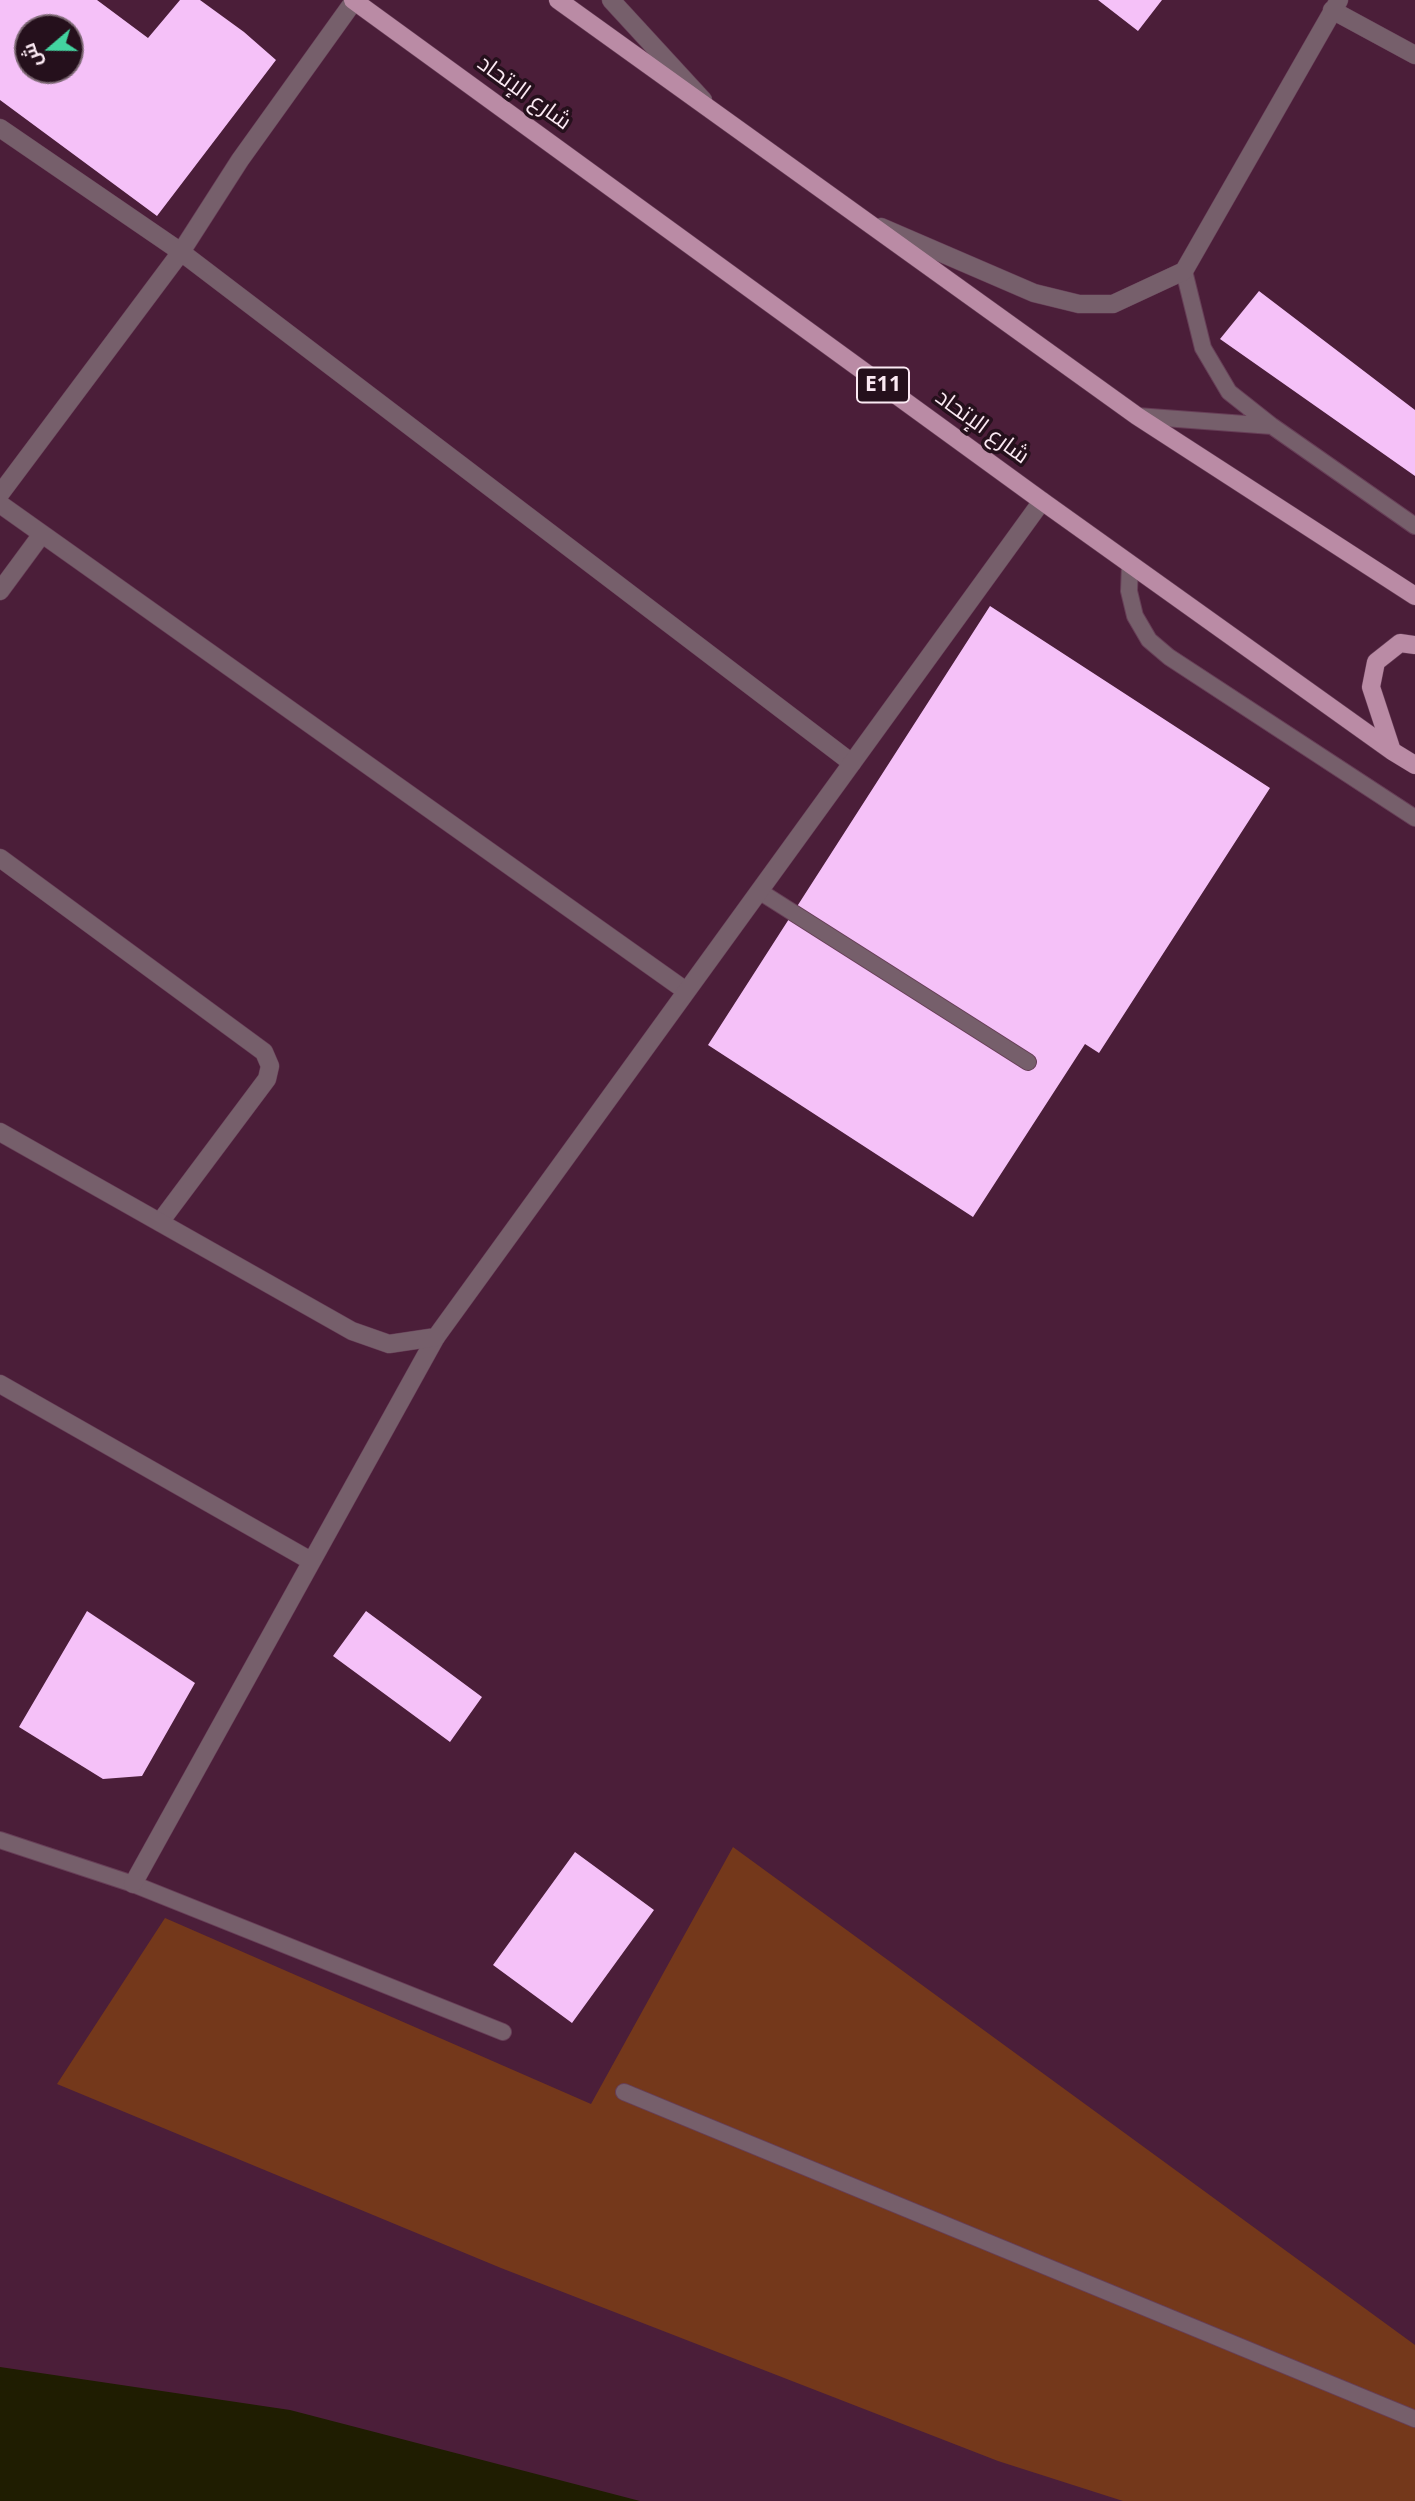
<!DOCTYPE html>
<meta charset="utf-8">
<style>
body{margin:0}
#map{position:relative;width:1415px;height:2501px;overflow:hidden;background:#4b1e39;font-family:"Open Sans",Cairo,sans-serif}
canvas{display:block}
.north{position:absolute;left:14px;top:14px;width:70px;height:70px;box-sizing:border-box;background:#25101c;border:2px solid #7b6772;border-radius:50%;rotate:250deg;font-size:19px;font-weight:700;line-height:28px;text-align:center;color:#fbe9f3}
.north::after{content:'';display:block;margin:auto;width:24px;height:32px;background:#43d4a0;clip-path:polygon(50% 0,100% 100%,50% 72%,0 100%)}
</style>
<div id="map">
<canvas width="1415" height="2501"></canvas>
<div class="north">ش</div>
</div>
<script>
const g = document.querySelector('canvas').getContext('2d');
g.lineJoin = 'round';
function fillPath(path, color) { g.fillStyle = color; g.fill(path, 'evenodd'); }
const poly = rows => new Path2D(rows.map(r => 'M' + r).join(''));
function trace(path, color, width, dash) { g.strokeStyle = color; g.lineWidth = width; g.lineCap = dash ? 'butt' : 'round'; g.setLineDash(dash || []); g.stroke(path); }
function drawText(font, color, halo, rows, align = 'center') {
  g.font = font + ' "Open Sans",Cairo,sans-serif'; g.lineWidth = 7; g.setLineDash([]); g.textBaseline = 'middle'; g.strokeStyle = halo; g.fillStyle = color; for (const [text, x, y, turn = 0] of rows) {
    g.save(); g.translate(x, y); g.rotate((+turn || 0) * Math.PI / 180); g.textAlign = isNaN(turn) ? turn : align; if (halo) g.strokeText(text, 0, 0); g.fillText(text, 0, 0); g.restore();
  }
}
fillPath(poly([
 [733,1847,1415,2345,1415,2501,1123,2501,998,2461,501,2268,57,2084,165,1918,591,2104]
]), '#74381b');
fillPath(poly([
 [0,2367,290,2410,640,2501,0,2501]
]), '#1f1d01');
fillPath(poly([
 [0,0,97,0,148,38,180,0,200,0,244,32,276,60,157,216,0,100],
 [28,28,70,28,70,70,28,70],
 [1098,0,1162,0,1138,31],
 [1259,291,1415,410,1415,476,1220,339],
 [990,606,1270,788,1099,1053,1085,1044,973,1217,708,1045],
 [87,1611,195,1683,142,1776,103,1779,19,1727],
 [366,1611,482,1697,450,1742,333,1656],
 [575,1852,654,1910,572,2023,493,1965]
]), '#f5c1f8');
const service = poly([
 [1184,271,1203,348,1229,392,1272,426,1415,526],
 [1137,416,1272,426],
 [1130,564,1129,591,1135,616,1149,640,1169,657,1415,818],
 [759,891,1028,1062],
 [0,1840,133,1884,503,2032],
 [624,2092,1415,2419]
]);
const minor = poly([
 [1332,10,1415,55],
 [0,128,181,252,852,763],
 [881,227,1034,293,1079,304,1113,304,1184,271,1339,0],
 [0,494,181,252,240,160,354,1],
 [0,504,686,991],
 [0,591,42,534],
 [0,858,264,1052,270,1066,267,1079,160,1222],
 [0,1384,311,1561],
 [133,1884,436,1337]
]);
const tertiary = poly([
 [611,0,703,100],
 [0,1132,352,1331,389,1344,436,1337,1042,501]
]);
const primary = poly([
 [353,0,1042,501,1392,751,1415,765],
 [558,0,1137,416,1415,596],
 [1392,751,1371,687,1376,662,1400,643,1415,645]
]);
trace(service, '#673e57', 18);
trace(minor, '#673e57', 19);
trace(tertiary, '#673e57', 19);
trace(primary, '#673e57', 19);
trace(service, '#765f6b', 16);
trace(minor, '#765f6b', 18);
trace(tertiary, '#765f6b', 18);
trace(primary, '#ba8ba5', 18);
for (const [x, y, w] of [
 [883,385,52]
]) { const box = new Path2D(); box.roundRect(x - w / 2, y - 17.5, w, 35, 5); g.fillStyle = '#25101c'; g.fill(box); trace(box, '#fbe9f3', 2); }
drawText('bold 21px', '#fbe9f3', null, [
 ["E11",883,385]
]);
drawText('23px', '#fbe9f3', '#25101c', [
 ["شارع الإتحاد",524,93,36],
 ["شارع الإتحاد",982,427,36]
]);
</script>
